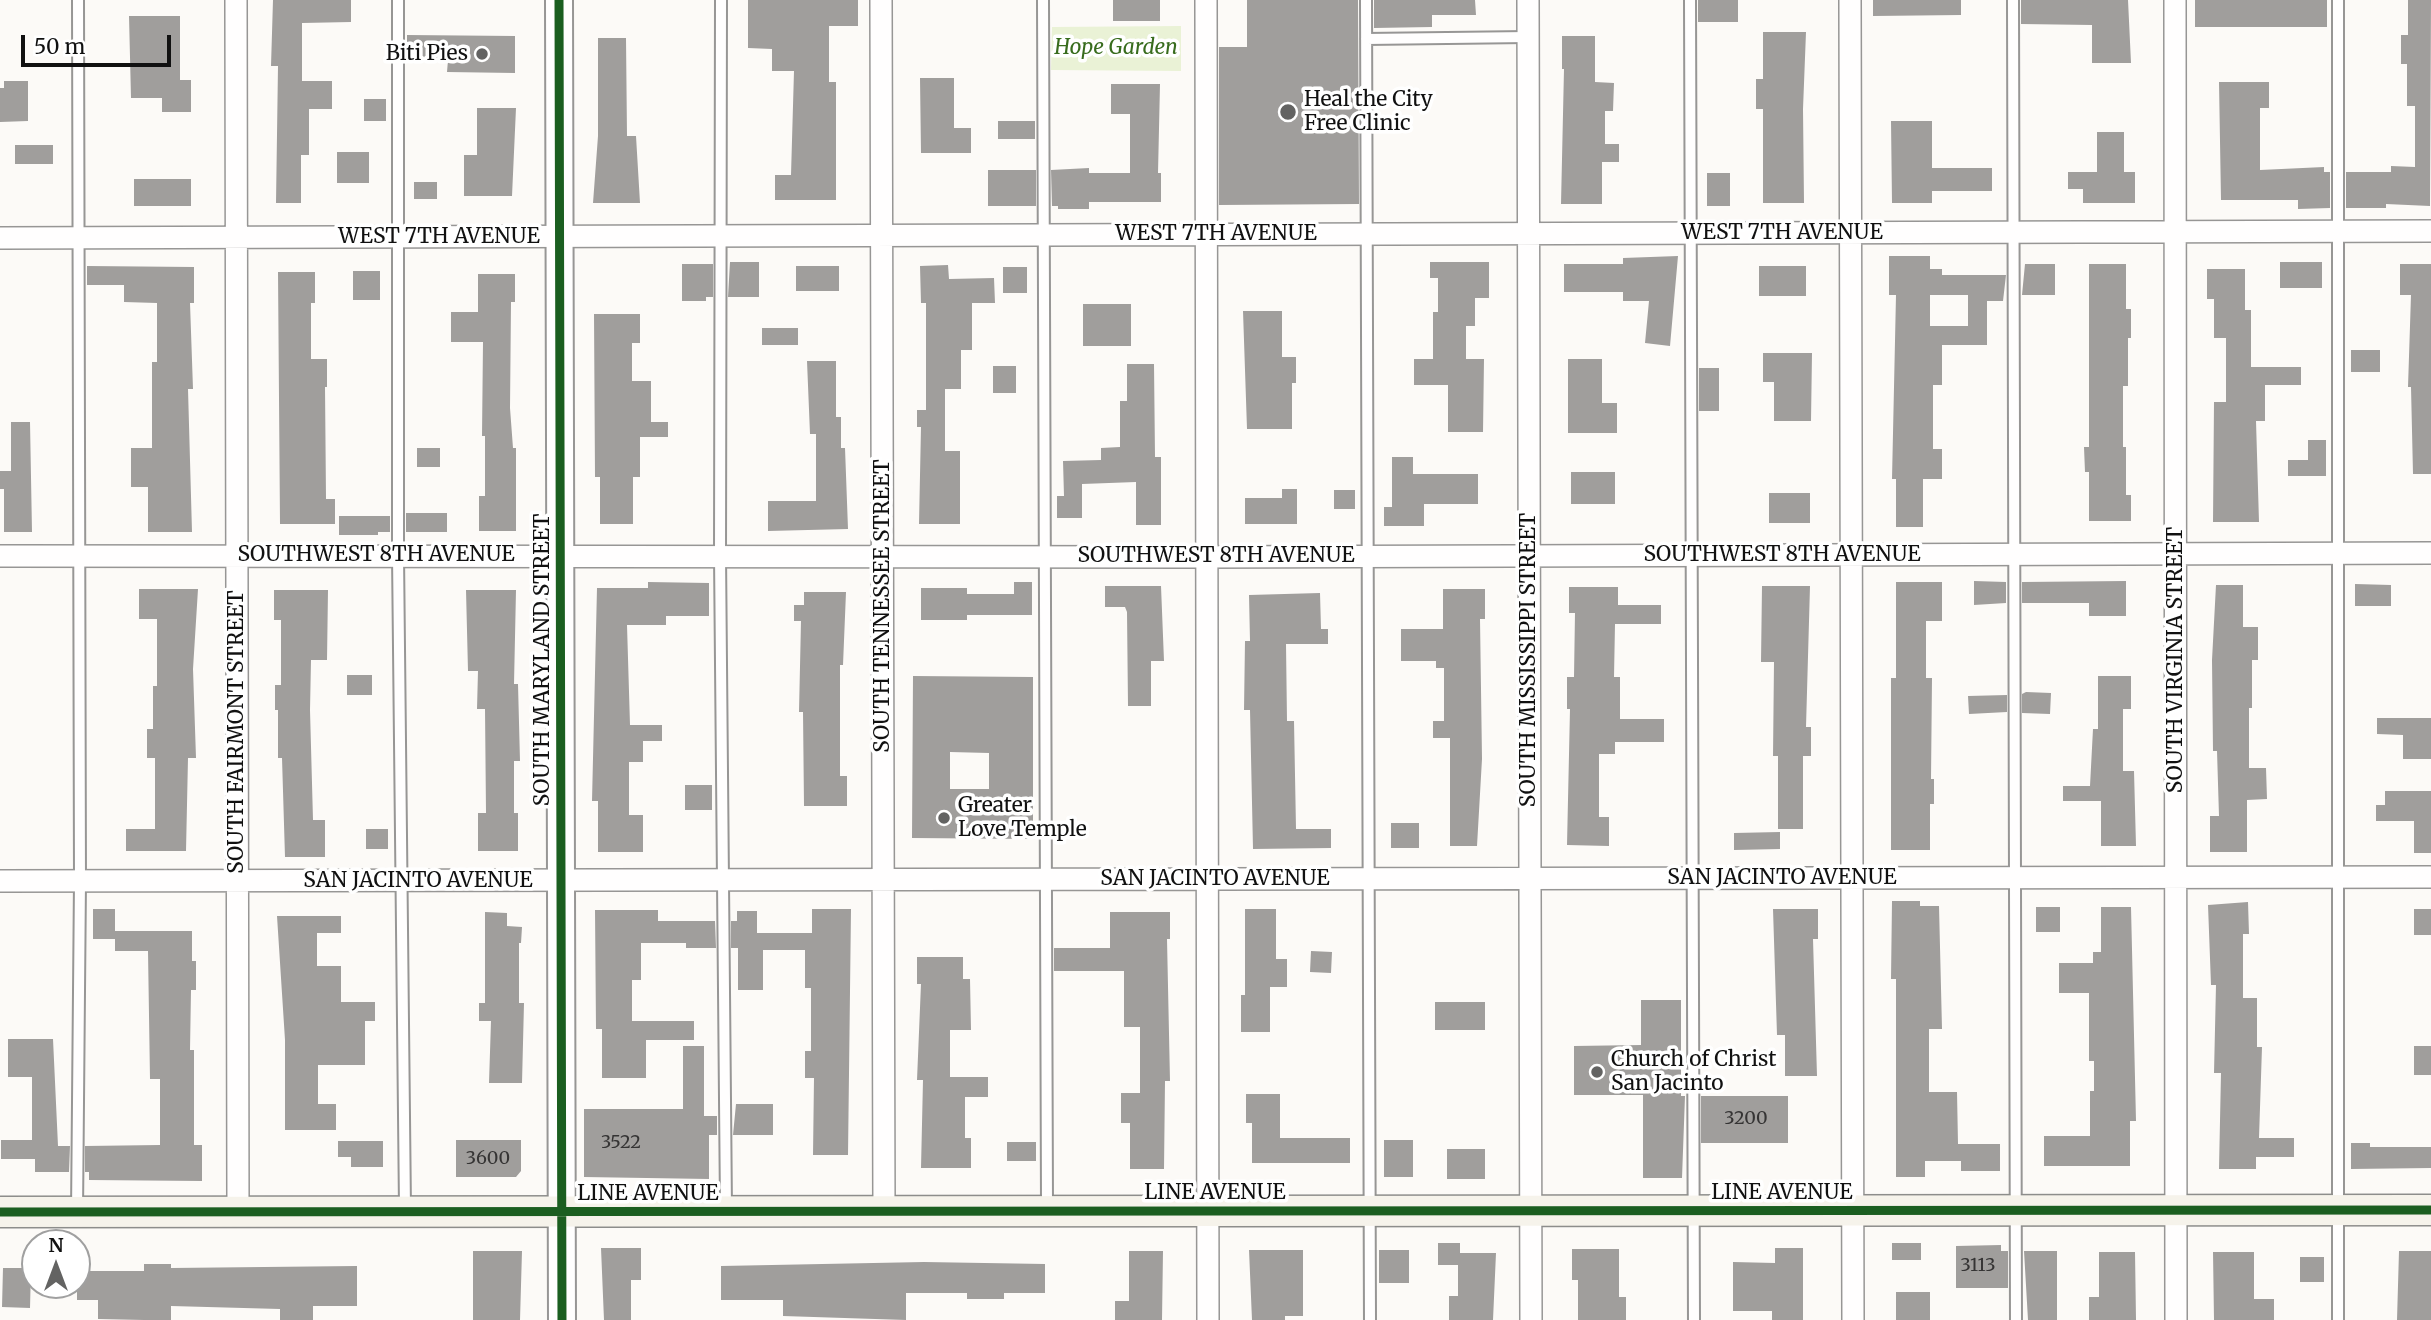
<!DOCTYPE html>
<style>
body{margin:0}
#map{position:relative;width:2431px;height:1320px;overflow:hidden;background:#fcfaf7;font-family:Merriweather,serif}
canvas{display:block}
.north{position:absolute;left:21px;top:1229px;width:70px;height:70px;box-sizing:border-box;background:#fff;border:2px solid #a0a0a0;border-radius:50%;rotate:0deg;font-size:19px;font-weight:700;line-height:28px;text-align:center;color:#111}
.north::after{content:'';display:block;margin:auto;width:24px;height:32px;background:#636362;clip-path:polygon(50% 0,100% 100%,50% 72%,0 100%)}
.scale{position:absolute;left:21px;top:35px;width:150px;height:32px;box-sizing:border-box;border:4px solid #111;border-top:0;padding-left:9px;font-size:21px;line-height:24px;white-space:nowrap;color:#111;-webkit-text-stroke:5px #fff;paint-order:stroke}
</style>
<div id="map">
<canvas width="2431" height="1320"></canvas>
<div class="north">N</div>
<div class="scale">50 m</div>
</div>
<script>
const g = document.querySelector('canvas').getContext('2d');
g.lineJoin = 'round';
function fillPath(path, color) { g.fillStyle = color; g.fill(path, 'evenodd'); }
const poly = rows => new Path2D(rows.map(r => 'M' + r).join(''));
function trace(path, color, width, dash) { g.strokeStyle = color; g.lineWidth = width; g.lineCap = dash ? 'butt' : 'round'; g.setLineDash(dash || []); g.stroke(path); }
function drawText(font, color, halo, rows, align = 'center') {
  g.font = font + ' Merriweather,serif'; g.lineWidth = 7; g.setLineDash([]); g.textBaseline = 'middle'; g.strokeStyle = halo; g.fillStyle = color; for (const [text, x, y, turn = 0] of rows) {
    g.save(); g.translate(x, y); g.rotate((+turn || 0) * Math.PI / 180); g.textAlign = isNaN(turn) ? turn : align; if (halo) g.strokeText(text, 0, 0); g.fillText(text, 0, 0); g.restore();
  }
}
fillPath(poly([
 [1181,26,1181,71,1051,70,1052,27]
]), '#eaf2d6');
fillPath(poly([
 [273,0,351,0,351,22,302,23,302,81,332,81,332,109,309,109,309,155,301,155,301,203,276,203,278,66,271,66],
 [748,0,858,0,858,26,829,26,829,82,836,82,836,200,775,200,775,175,791,175,794,71,772,71,772,49,748,48],
 [1113,0,1160,0,1160,21,1113,21],
 [1247,0,1358,0,1359,204,1219,205,1219,47,1247,47],
 [1374,0,1475,0,1476,15,1432,15,1432,27,1374,28],
 [1698,0,1738,0,1738,22,1698,22],
 [1873,0,1961,0,1961,15,1873,16],
 [2021,0,2128,0,2131,63,2092,63,2092,25,2021,24],
 [2195,0,2327,0,2327,27,2195,27],
 [2408,0,2431,0,2430,206,2386,204,2386,208,2346,208,2346,172,2391,172,2391,166,2415,167,2415,106,2407,106,2407,64,2401,64,2401,35,2408,35],
 [129,16,180,16,180,80,191,80,191,112,162,112,162,98,131,98],
 [1763,32,1806,32,1803,109,1804,203,1763,203,1763,109,1756,109,1756,79,1763,79],
 [407,35,515,36,515,73,447,72,448,60,407,59],
 [1562,36,1595,36,1595,82,1614,83,1613,111,1605,111,1605,144,1619,144,1619,162,1602,162,1602,204,1561,204,1564,69,1562,69],
 [598,38,626,38,627,136,636,136,640,203,593,203,598,136],
 [920,78,954,78,954,128,971,128,971,153,921,153],
 [4,81,28,81,28,121,0,122,0,88,4,88],
 [2219,82,2269,82,2269,108,2260,108,2260,170,2324,167,2324,172,2330,172,2330,208,2298,209,2298,200,2221,200],
 [1111,84,1160,84,1158,173,1161,173,1161,202,1089,202,1089,209,1058,209,1058,206,1052,206,1051,170,1089,168,1089,173,1130,173,1130,114,1111,114],
 [364,99,386,99,386,121,364,121],
 [477,108,516,108,512,196,464,196,464,155,477,155],
 [998,121,1035,121,1035,139,998,139],
 [1891,121,1932,121,1932,168,1992,168,1992,191,1932,191,1932,203,1892,203],
 [2097,132,2124,132,2124,172,2135,172,2135,203,2083,203,2083,189,2068,189,2068,172,2097,172],
 [15,145,53,145,53,164,15,164],
 [337,152,369,152,369,183,337,183],
 [988,170,1036,170,1036,206,988,206],
 [1707,173,1730,173,1730,206,1707,206],
 [134,179,191,179,191,206,134,206],
 [414,182,437,182,437,199,414,199],
 [1678,256,1670,346,1645,343,1649,301,1623,301,1623,292,1564,292,1564,264,1623,264,1623,258],
 [1889,256,1930,256,1930,269,1942,269,1942,275,2006,275,2003,301,1987,301,1987,345,1942,345,1942,385,1933,385,1933,449,1942,449,1942,479,1923,479,1923,527,1896,527,1896,479,1892,479,1896,295,1889,295],
 [1930,295,1968,295,1968,326,1930,326],
 [730,262,759,262,759,297,728,297],
 [1430,262,1489,262,1489,298,1475,298,1475,326,1466,326,1466,359,1484,359,1483,432,1448,432,1448,385,1414,385,1414,359,1433,359,1433,312,1438,312,1438,278,1430,278],
 [2280,262,2322,262,2322,288,2280,288],
 [682,264,713,264,713,297,706,297,706,301,682,301],
 [2025,264,2055,264,2055,295,2022,295],
 [2089,264,2126,264,2126,309,2131,309,2131,338,2128,338,2128,386,2123,386,2123,447,2126,447,2126,495,2131,495,2131,521,2089,521,2089,472,2085,472,2084,447,2089,447],
 [2400,264,2431,264,2431,474,2413,474,2411,387,2408,387,2411,295,2400,295],
 [948,265,949,279,994,278,995,303,972,303,972,350,961,350,961,389,945,389,945,451,960,451,960,524,919,524,921,427,917,427,917,410,926,410,926,303,921,303,920,266],
 [87,266,194,267,194,303,190,303,193,389,188,389,192,532,148,532,148,487,131,487,131,448,152,448,152,362,157,362,157,303,124,302,124,285,87,285],
 [796,266,839,266,839,291,796,291],
 [1759,266,1806,266,1806,296,1759,296],
 [1003,267,1027,267,1027,293,1003,293],
 [2207,269,2245,269,2245,310,2251,310,2251,367,2301,367,2301,385,2265,385,2265,421,2256,421,2259,522,2213,522,2214,402,2226,402,2226,338,2214,338,2214,299,2207,299],
 [353,271,380,271,380,300,353,300],
 [278,272,315,272,315,303,311,303,311,359,327,359,327,387,325,387,326,499,335,499,335,524,280,524],
 [478,274,515,274,515,302,511,302,510,408,513,448,516,448,516,531,479,531,479,496,485,496,485,436,482,436,483,342,451,342,451,312,478,312],
 [1083,304,1131,304,1131,346,1083,346],
 [1243,311,1282,311,1282,357,1296,357,1296,383,1292,383,1292,429,1247,429],
 [594,314,640,314,640,343,632,343,632,381,651,381,651,422,668,422,668,437,640,437,640,477,633,477,633,524,600,524,600,477,595,477],
 [762,328,798,328,798,345,762,345],
 [2351,350,2380,350,2380,372,2351,372],
 [1763,353,1812,353,1811,421,1774,421,1774,382,1763,382],
 [1568,359,1602,359,1602,403,1617,403,1617,433,1568,433],
 [807,361,836,361,836,417,841,417,841,448,845,448,848,529,768,531,768,501,816,501,816,434,810,434],
 [1127,364,1154,364,1155,457,1161,457,1161,525,1136,525,1136,482,1082,484,1082,518,1057,518,1057,496,1064,496,1063,461,1101,460,1101,448,1120,447,1120,401,1127,401],
 [993,366,1016,366,1016,393,993,393],
 [1699,368,1719,368,1719,411,1699,411],
 [11,422,30,422,32,532,4,532,4,489,0,489,0,471,11,471],
 [2308,440,2326,440,2326,476,2288,476,2288,460,2308,460],
 [417,448,440,448,440,467,417,467],
 [1392,457,1413,457,1413,474,1478,474,1478,504,1424,504,1424,526,1384,526,1384,507,1392,507],
 [1571,472,1615,472,1615,504,1571,504],
 [1282,489,1297,489,1297,524,1245,524,1245,498,1282,498],
 [1334,490,1355,490,1355,509,1334,509],
 [1769,493,1810,493,1810,523,1769,523],
 [406,513,447,513,447,532,406,532],
 [339,516,390,516,390,532,378,532,378,535,339,535],
 [1974,581,2006,582,2006,603,1974,605],
 [2126,581,2126,616,2089,616,2089,603,2022,603,2022,582],
 [648,582,709,583,709,616,666,616,666,625,627,625,630,725,662,725,662,741,643,741,643,762,629,762,629,815,643,815,643,852,598,852,598,801,592,801,597,588,648,588],
 [1014,582,1032,582,1032,615,967,615,967,620,921,620,921,588,967,588,967,594,1014,594],
 [1896,582,1942,582,1942,621,1926,621,1926,678,1932,678,1931,779,1934,779,1934,804,1930,804,1930,850,1891,850,1891,678,1896,678],
 [2355,584,2391,585,2391,606,2355,606],
 [2216,585,2243,585,2243,627,2258,627,2258,660,2252,660,2252,708,2249,708,2249,768,2266,768,2267,799,2247,800,2247,852,2210,852,2210,816,2219,816,2217,751,2213,751,2212,660],
 [1105,586,1161,586,1164,661,1151,661,1151,706,1128,706,1127,612,1125,607,1105,607],
 [1762,586,1810,586,1806,727,1811,727,1811,756,1803,756,1803,829,1778,829,1778,756,1773,756,1774,662,1761,662],
 [1569,587,1618,587,1618,605,1661,605,1661,624,1615,624,1614,677,1620,677,1620,719,1664,719,1664,742,1615,742,1615,754,1599,754,1599,817,1609,817,1609,846,1567,845,1570,709,1567,709,1567,677,1574,677,1575,613,1569,613],
 [139,589,198,589,193,669,196,758,188,758,186,851,126,851,126,829,155,829,155,758,147,758,147,729,153,729,153,686,157,686,157,619,139,619],
 [1443,589,1485,589,1485,619,1480,619,1482,759,1477,846,1450,846,1450,738,1433,738,1433,721,1444,721,1444,668,1436,668,1436,661,1401,661,1401,629,1443,629],
 [274,590,328,590,327,660,311,660,310,710,313,820,325,820,325,857,285,857,282,758,278,758,278,710,275,710,275,685,281,685,281,620,274,620],
 [466,590,516,590,514,684,518,684,520,761,514,761,514,813,518,813,518,851,478,851,478,813,486,813,485,709,477,709,478,671,468,671],
 [804,592,846,592,843,665,840,665,840,776,847,776,847,806,804,806,803,712,799,712,801,621,794,621,794,605,804,605],
 [1320,593,1321,629,1328,629,1328,644,1286,644,1287,721,1294,721,1296,829,1331,829,1331,848,1253,849,1250,710,1244,710,1245,641,1250,641,1249,595],
 [347,675,372,675,372,695,347,695],
 [913,676,1033,677,1033,839,912,838],
 [950,752,989,753,989,789,950,789],
 [2098,676,2131,676,2131,709,2123,709,2123,771,2134,771,2136,846,2101,846,2101,801,2063,801,2063,786,2090,786,2093,729,2098,729],
 [2026,692,2051,693,2050,714,2022,713,2022,694],
 [2007,695,2007,712,1969,714,1968,696],
 [2377,718,2431,718,2431,759,2403,759,2403,735,2377,734],
 [685,785,712,785,712,810,685,810],
 [2385,791,2431,791,2431,853,2414,853,2414,821,2376,821,2376,805,2385,805],
 [1391,823,1419,823,1419,848,1391,848],
 [366,829,388,829,388,849,366,849],
 [1780,832,1780,849,1734,850,1734,833],
 [1892,901,1920,901,1920,906,1939,906,1942,1029,1929,1029,1929,1092,1957,1092,1958,1144,2000,1144,2000,1171,1961,1171,1961,1161,1925,1161,1925,1177,1896,1177,1896,979,1891,979],
 [2248,902,2249,934,2243,934,2243,998,2257,998,2257,1047,2262,1047,2259,1138,2294,1138,2294,1157,2256,1157,2256,1169,2219,1169,2221,1073,2214,1073,2216,985,2211,985,2208,905],
 [2036,907,2060,907,2060,932,2036,932],
 [2101,907,2131,907,2136,1121,2130,1121,2130,1166,2044,1166,2044,1136,2090,1136,2090,1091,2094,1091,2094,1061,2089,1061,2089,993,2059,993,2059,963,2093,963,2093,952,2101,952],
 [93,909,115,909,115,931,192,931,192,961,196,961,196,990,191,990,190,1050,194,1050,194,1145,202,1145,202,1181,89,1180,89,1172,85,1172,85,1146,160,1145,160,1079,150,1079,148,951,115,951,115,939,93,939],
 [812,909,851,909,848,1155,813,1155,814,1078,805,1078,805,1051,811,1051,811,988,805,988,805,950,763,950,763,990,738,990,738,948,731,948,731,921,737,921,737,911,757,911,757,933,812,933],
 [1245,909,1276,909,1276,959,1287,959,1287,987,1270,987,1270,1032,1241,1032,1241,995,1245,995],
 [1773,909,1818,909,1818,939,1813,939,1817,1076,1785,1076,1785,1035,1777,1035],
 [2414,909,2431,909,2431,935,2414,935],
 [595,910,658,910,658,921,715,921,716,948,686,948,686,943,641,943,641,980,632,980,632,1021,694,1021,694,1040,646,1040,646,1078,602,1078,602,1029,596,1029],
 [485,912,507,913,507,926,522,927,521,943,519,943,519,1003,524,1003,522,1083,489,1083,491,1021,479,1021,479,1003,485,1003],
 [1110,912,1170,912,1170,939,1167,939,1170,1081,1165,1081,1164,1169,1130,1169,1130,1123,1121,1123,1121,1093,1140,1093,1140,1027,1124,1027,1124,971,1054,971,1054,948,1110,948],
 [277,916,341,916,341,933,317,933,317,966,341,966,341,1002,375,1002,375,1021,365,1021,365,1065,318,1065,318,1104,336,1104,336,1130,285,1130,285,1040],
 [1311,951,1332,952,1331,973,1310,972],
 [917,957,963,957,963,979,970,979,971,1030,950,1030,950,1077,988,1077,988,1097,965,1097,965,1138,971,1138,971,1168,921,1168,923,1080,917,1080,921,984,917,984],
 [1641,1000,1681,1000,1681,1096,1685,1096,1682,1178,1643,1178,1643,1095,1574,1095,1574,1046,1641,1045],
 [1435,1002,1485,1002,1485,1030,1435,1030],
 [8,1039,53,1039,58,1146,70,1146,69,1172,35,1172,35,1159,1,1159,1,1140,32,1140,32,1077,8,1077],
 [683,1046,704,1046,704,1116,717,1116,717,1135,709,1135,709,1179,584,1177,584,1109,683,1109],
 [2414,1046,2431,1046,2431,1075,2414,1075],
 [1246,1094,1280,1094,1280,1138,1350,1138,1350,1163,1252,1163,1252,1123,1246,1123],
 [1701,1096,1788,1096,1788,1143,1701,1143],
 [736,1104,773,1104,773,1135,733,1135],
 [456,1140,521,1140,521,1171,516,1177,456,1177],
 [1384,1140,1413,1140,1413,1177,1384,1177],
 [338,1141,383,1141,383,1167,351,1167,351,1157,338,1157],
 [1007,1142,1036,1142,1036,1161,1007,1161],
 [2351,1143,2370,1143,2370,1147,2431,1147,2431,1168,2351,1169],
 [1447,1149,1485,1149,1485,1179,1447,1179],
 [1438,1243,1460,1243,1460,1253,1496,1253,1493,1320,1449,1320,1449,1296,1458,1296,1458,1265,1438,1265],
 [1892,1243,1921,1243,1921,1260,1892,1260],
 [2001,1245,2001,1251,2008,1251,2008,1288,1956,1288,1956,1246],
 [601,1248,641,1248,641,1280,631,1280,631,1320,604,1320],
 [1775,1248,1803,1248,1803,1320,1772,1320,1772,1311,1733,1311,1733,1262,1775,1263],
 [1572,1249,1619,1249,1619,1297,1626,1297,1626,1320,1578,1320,1578,1280,1572,1280],
 [1249,1250,1303,1250,1303,1316,1285,1316,1285,1320,1252,1320],
 [1379,1250,1409,1250,1409,1283,1379,1283],
 [473,1251,522,1251,520,1320,473,1320],
 [1129,1251,1163,1251,1162,1320,1115,1320,1115,1301,1129,1301],
 [2024,1251,2057,1251,2057,1320,2028,1320],
 [2399,1251,2431,1251,2431,1320,2397,1320],
 [2099,1252,2135,1252,2136,1320,2089,1320,2089,1297,2099,1297],
 [2213,1252,2254,1252,2254,1299,2274,1299,2274,1320,2214,1320],
 [2300,1257,2324,1257,2324,1282,2300,1282],
 [924,1262,1045,1264,1045,1293,1004,1293,1004,1299,967,1299,967,1293,906,1293,906,1320,783,1316,783,1300,721,1300,721,1266],
 [144,1264,171,1264,171,1268,357,1266,357,1306,313,1306,313,1320,280,1320,280,1309,171,1306,171,1320,144,1320,98,1319,98,1300,77,1300,77,1271,144,1271],
 [3,1268,31,1268,30,1308,2,1307],
 [1896,1292,1930,1292,1930,1320,1896,1320]
]), '#a09e9c');
const service = poly([
 [398,0,398,555,405,1208],
 [721,0,720,555,726,1208],
 [1043,0,1047,1208],
 [1366,0,1370,1320],
 [1690,0,1694,1320],
 [2013,0,2016,1320],
 [2338,0,2338,1320],
 [1366,39,1528,37],
 [77,1212,80,881,78,0]
]);
const minor = poly([
 [236,0,238,1212],
 [881,0,884,1211],
 [1206,0,1208,1320],
 [1528,0,1531,1320],
 [1850,0,1853,1320],
 [2175,0,2176,1320],
 [0,238,2431,231],
 [0,556,1206,557,2431,553],
 [0,881,2431,877]
]);
const tertiary = poly([
 [559,0,562,1320]
]);
const secondary = poly([
 [0,1212,2431,1210]
]);
trace(service, '#979695', 14);
trace(minor, '#979695', 24);
trace(tertiary, '#979695', 30);
trace(secondary, '#8d8d8b', 33);
trace(service, '#fffefe', 10);
trace(minor, '#fffefe', 21);
trace(tertiary, '#fffefe', 26);
trace(secondary, '#f6f3eb', 30);
trace(poly([
 [559,0,562,1320],
 [0,1212,2431,1210]
]), '#1b5e20', 9);
for (const [x, y, r, color] of [
 [482,54,7,"#636362"],
 [1288,112,9,"#636362"],
 [944,818,7,"#636362"],
 [1597,1072,7,"#636362"]
]) { const dot = new Path2D(); dot.arc(x, y, r, 0, 2 * Math.PI); g.fillStyle = color; g.fill(dot); trace(dot, '#fff', 2.5); }
drawText('18px', '#353434', null, [
 ["3200",1746,1119],
 ["3522",621,1143],
 ["3600",488,1159],
 ["3113",1978,1266]
]);
drawText('italic 21px', '#386c1d', '#fff', [
 ["Hope Garden",1116,48]
]);
drawText('21px', '#111', '#fff', [
 ["Biti Pies",468,54,"right"],
 ["Heal the City",1304,100],
 ["Free Clinic",1304,124],
 ["Greater",958,806],
 ["Love Temple",958,830],
 ["Church of Christ",1611,1060],
 ["San Jacinto",1611,1084]
], 'left');
drawText('21px', '#111', '#fff', [
 ["WEST 7TH AVENUE",1782,233],
 ["WEST 7TH AVENUE",1216,234],
 ["WEST 7TH AVENUE",439,237],
 ["SOUTHWEST 8TH AVENUE",376,555],
 ["SOUTHWEST 8TH AVENUE",1782,555],
 ["SOUTHWEST 8TH AVENUE",1216,556],
 ["SOUTH TENNESSEE STREET",883,606,-90],
 ["SOUTH MARYLAND STREET",543,660,-90],
 ["SOUTH MISSISSIPPI STREET",1529,660,-90],
 ["SOUTH VIRGINIA STREET",2176,660,-90],
 ["SOUTH FAIRMONT STREET",237,732,-90],
 ["SAN JACINTO AVENUE",1782,878],
 ["SAN JACINTO AVENUE",1215,879],
 ["SAN JACINTO AVENUE",418,881],
 ["LINE AVENUE",1215,1193],
 ["LINE AVENUE",1782,1193],
 ["LINE AVENUE",648,1194]
]);
</script>
